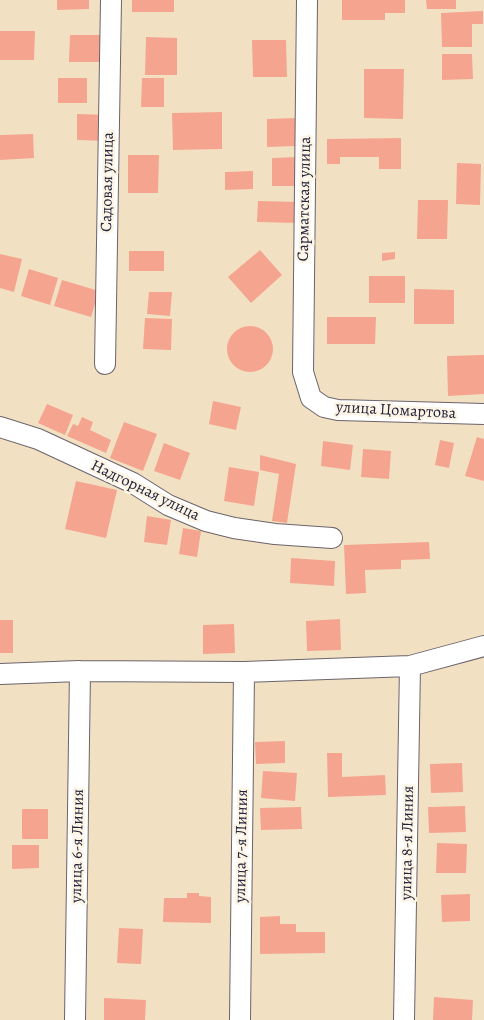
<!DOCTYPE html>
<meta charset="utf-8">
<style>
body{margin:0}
canvas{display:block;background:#f2e0c3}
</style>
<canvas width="484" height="1020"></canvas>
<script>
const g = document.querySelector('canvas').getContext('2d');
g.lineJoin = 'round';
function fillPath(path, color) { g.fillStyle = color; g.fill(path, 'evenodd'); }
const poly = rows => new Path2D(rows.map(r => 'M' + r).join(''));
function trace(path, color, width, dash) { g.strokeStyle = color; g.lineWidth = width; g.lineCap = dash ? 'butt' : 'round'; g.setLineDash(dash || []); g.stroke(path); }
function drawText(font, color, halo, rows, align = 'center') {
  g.font = font + ' Alegreya,serif'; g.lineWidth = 5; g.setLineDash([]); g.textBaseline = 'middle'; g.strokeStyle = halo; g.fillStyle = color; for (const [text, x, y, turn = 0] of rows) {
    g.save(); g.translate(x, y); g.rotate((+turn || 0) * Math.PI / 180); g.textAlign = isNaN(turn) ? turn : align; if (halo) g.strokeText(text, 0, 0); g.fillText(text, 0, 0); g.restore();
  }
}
fillPath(poly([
 [57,0,89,0,89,9,57,10],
 [132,0,174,0,174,12,132,12],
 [342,0,405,0,405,13,385,13,385,20,342,20],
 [426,0,456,0,456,9,427,9],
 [483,11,483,24,472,24,472,47,442,47,441,13],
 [0,31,35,31,34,60,0,60],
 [70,35,107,35,107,62,69,62],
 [146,37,177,38,177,75,145,75],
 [252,40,286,40,287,77,253,77],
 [442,54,472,54,473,79,442,80],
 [364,69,404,69,403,119,364,118],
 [58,78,87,78,87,103,58,103],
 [142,78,164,78,164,107,141,107],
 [222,112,222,149,173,150,172,113],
 [77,114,109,115,108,141,77,140],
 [296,118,297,146,267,147,267,119],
 [33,134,34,158,0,160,0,135],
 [401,138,401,169,379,169,379,157,340,157,340,164,327,164,327,139],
 [128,155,159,155,158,193,128,193],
 [297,157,298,186,272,186,272,158],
 [457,163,481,164,480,205,456,204],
 [253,171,253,189,225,190,225,172],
 [418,200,448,200,447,239,417,239],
 [258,201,300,202,299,223,257,222],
 [260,250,282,275,251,303,228,277],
 [129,251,164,251,164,271,129,271],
 [395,252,395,259,382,261,382,253],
 [0,254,22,259,14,292,0,288],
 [29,269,58,278,50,305,21,296],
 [369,276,405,276,405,303,369,303],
 [62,280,99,291,91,317,54,306],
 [414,289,454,290,454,324,414,324],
 [149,292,172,292,170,316,147,314],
 [327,317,376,317,375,344,327,344],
 [145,318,172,319,171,350,143,349],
 '227 349a23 23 0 1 1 46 0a23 23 0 1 1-46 0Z',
 [484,355,484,394,448,396,447,356],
 [213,401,241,407,236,430,209,424],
 [47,404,73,415,65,435,38,423],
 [82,417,93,422,90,430,111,440,106,453,67,436,73,424,78,426],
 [124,422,157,434,143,471,110,458],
 [477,437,484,439,484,481,465,476],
 [440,440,454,443,449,468,435,465],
 [323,441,353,445,350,470,321,466],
 [164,443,190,453,180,480,154,471],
 [363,449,391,451,389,479,361,477],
 [260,455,296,464,287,523,272,521,279,474,260,470],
 [229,467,259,472,254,506,224,501],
 [76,481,117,490,106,538,65,529],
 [147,516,171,520,167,545,144,542],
 [183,528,201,531,197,557,179,554],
 [429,542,430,559,401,560,401,569,365,570,366,593,346,594,344,545],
 [291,558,335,561,334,586,290,583],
 [340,619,341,650,307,651,306,621],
 [0,620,13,620,13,653,0,653],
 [234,624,235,653,203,654,203,625],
 [285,741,285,763,256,764,255,742],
 [327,753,342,753,342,777,385,775,386,795,328,797],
 [462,763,463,792,431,793,430,764],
 [263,771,297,773,295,801,261,798],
 [465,806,466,832,429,833,428,807],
 [301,807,302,829,261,830,260,808],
 [22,809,48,809,48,839,22,839],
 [437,843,467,844,466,873,436,873],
 [12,845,39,845,39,868,12,869],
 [187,893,199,893,199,896,211,897,211,923,163,922,164,898,187,898],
 [470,894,470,921,442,922,441,895],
 [280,916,280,924,296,924,296,932,325,932,325,953,260,954,260,917],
 [119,928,143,929,141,964,117,963],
 [434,997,473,1000,472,1020,433,1020],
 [104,998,146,1000,145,1020,104,1020]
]), '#f5a58f');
const street = poly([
 [307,0,303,372,311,398,324,407,338,410,484,414],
 [105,364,111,0],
 [0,427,38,439,133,483,168,505,206,521,234,528,275,534,332,538],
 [0,674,80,671,244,672,410,666,484,646],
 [75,1020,80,671],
 [240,1020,244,672],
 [404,1020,410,666]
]);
trace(street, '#6b646b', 22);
trace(street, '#fff', 20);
drawText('16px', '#22223b', '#fcf5e5', [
 ["Садовая улица",108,182,-89],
 ["Сарматская улица",305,199,-89],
 ["улица Цомартова",396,411,3],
 ["Надгорная улица",145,491,26],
 ["улица 8-я Линия",408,843,-89],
 ["улица 6-я Линия",78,846,-89],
 ["улица 7-я Линия",242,846,-89]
]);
</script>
